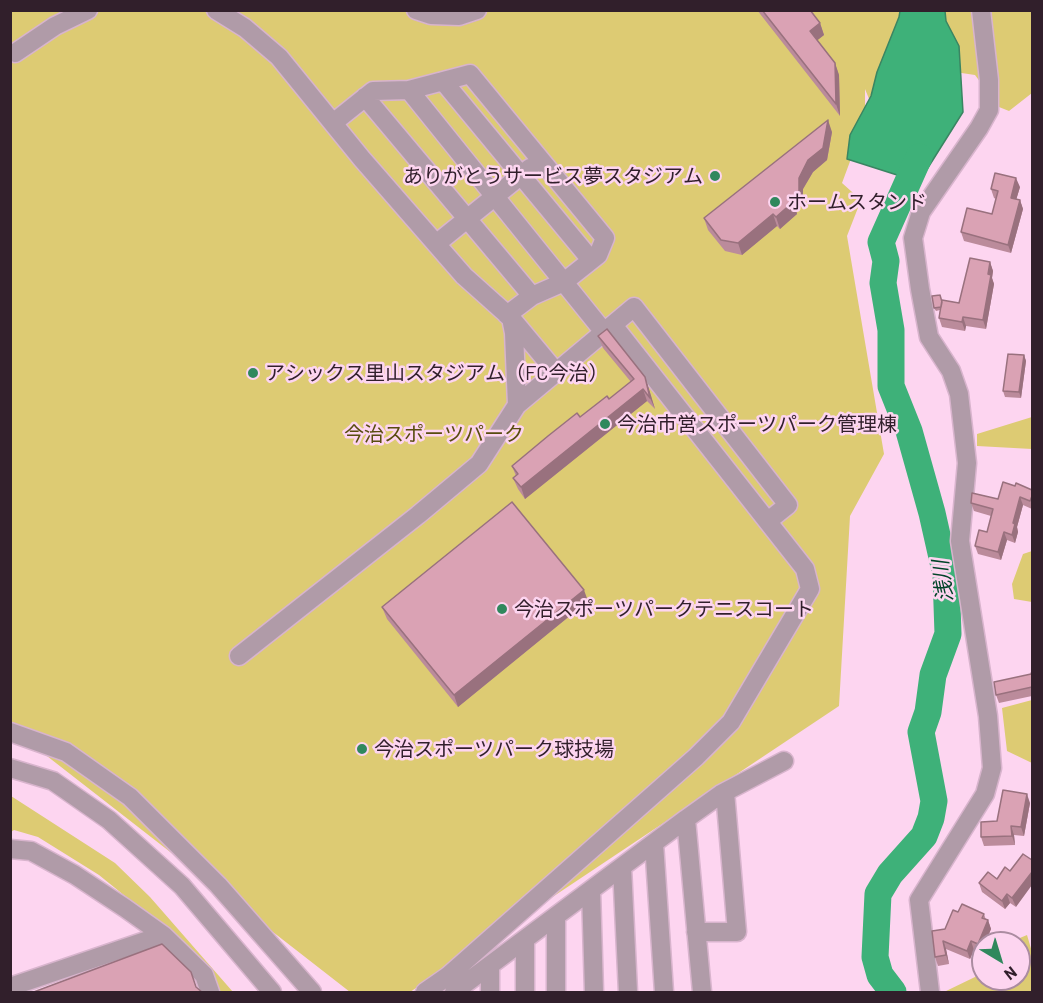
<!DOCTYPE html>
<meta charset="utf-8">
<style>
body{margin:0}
#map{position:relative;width:1043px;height:1003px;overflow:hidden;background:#fdd5f0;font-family:Barlow,sans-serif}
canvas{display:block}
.frame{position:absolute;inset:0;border:12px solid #311f2b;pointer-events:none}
.north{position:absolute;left:971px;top:931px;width:60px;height:60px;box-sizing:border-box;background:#fdd5f0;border:2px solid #ab8ca1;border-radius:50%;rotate:142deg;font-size:16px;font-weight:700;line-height:24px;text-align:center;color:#311f2b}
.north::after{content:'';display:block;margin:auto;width:21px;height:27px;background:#30885d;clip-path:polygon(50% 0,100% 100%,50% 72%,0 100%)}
</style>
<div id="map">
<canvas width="1043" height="1003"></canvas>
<div class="frame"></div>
<div class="north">N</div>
</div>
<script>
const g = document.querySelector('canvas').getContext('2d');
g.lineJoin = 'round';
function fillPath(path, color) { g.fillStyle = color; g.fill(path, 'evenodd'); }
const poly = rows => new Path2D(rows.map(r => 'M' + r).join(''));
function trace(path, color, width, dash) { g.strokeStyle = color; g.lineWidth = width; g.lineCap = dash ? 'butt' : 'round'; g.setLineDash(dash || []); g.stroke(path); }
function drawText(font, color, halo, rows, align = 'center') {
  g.font = font + ' Barlow,"Noto Sans JP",sans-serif'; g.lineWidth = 5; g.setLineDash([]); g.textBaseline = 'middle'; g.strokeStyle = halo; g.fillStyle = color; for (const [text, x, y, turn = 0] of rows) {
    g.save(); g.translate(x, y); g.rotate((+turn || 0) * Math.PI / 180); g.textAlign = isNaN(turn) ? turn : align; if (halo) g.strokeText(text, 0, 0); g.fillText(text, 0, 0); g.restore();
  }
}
fillPath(poly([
 [11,11,926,11,885,138,865,89,865,121,842,183,861,200,847,236,884,454,850,516,839,706,410,992,350,992,11,728],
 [927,11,1032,11,1032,93,1009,111,999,107,975,75,948,71],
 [1032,417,1032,449,977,446,977,434],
 [1032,551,1032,602,1014,599,1012,584,1023,554],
 [1032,700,1032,763,1007,751,1002,708],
 [11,796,115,863,150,897,233,992,216,992,146,913,99,875,38,837,14,830,11,832],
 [1027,935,1032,952,1032,992,944,992,975,977,983,967,983,979,1019,979,1019,943,1008,943]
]), '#ddcb73');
const water = poly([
 [900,11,945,11,946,21,959,46,963,112,919,182,847,159,850,135,871,96,877,72,899,17,900,11]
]);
fillPath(water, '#3eb179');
trace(water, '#3a8562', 1.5);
trace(poly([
 [893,992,880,975,875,957,878,894,890,874,924,836,931,818,934,801,921,732,928,712,933,675,948,634,946,575,932,513,909,431,891,386,891,330,883,283,886,261,881,242,919,157]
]), '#3eb179', 27);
const minor = poly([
 [216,10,245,28,279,57,362,159,464,276,511,318,514,333,517,405,634,307,788,505,768,521],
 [416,10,431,15,459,16,477,10],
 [15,53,55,26,88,10],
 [443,81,591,260],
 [409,90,470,74,605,238,598,255,564,282,532,296,507,315],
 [365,97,532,296],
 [333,123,373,91,409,90,604,332],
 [436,244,530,168],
 [511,318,556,372],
 [239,656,418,515,479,464,517,405],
 [10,732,66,752,130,797,218,885,312,992],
 [10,768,53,781,109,820,182,886,272,992],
 [686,819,721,794,784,761],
 [654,843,664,992],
 [10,849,31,851,75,875,125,908,163,935,204,975,210,992],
 [622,867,628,992],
 [591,890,594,992],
 [556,917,556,992],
 [696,932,737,932,725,792],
 [490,966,490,992],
 [10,987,163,935],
 [425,992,448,976,696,757,731,722,810,589,805,569,613,325],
 [454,992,686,819,702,992],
 [525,992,525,940],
 [930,992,919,900,985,794,992,768,988,716,960,541,967,463,959,394,951,371,929,337,920,289,913,238,921,212,979,128,989,110,989,80,981,10]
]);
trace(minor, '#d8b4cd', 21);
trace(minor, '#b09ba8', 18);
fillPath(poly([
 [757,10,810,10,820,23,824,35,817,40,835,63,839,75,840,116],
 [832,132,827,160,813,172,803,189,803,203,796,210,797,214,780,229,777,226,742,255,725,251,708,230,704,218],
 [1020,187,1016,200,1020,200,1023,209,1011,253,964,241,961,232,992,214,996,199,994,198,991,189],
 [990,262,993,271,992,278,994,284,986,329,966,326,965,331,942,327,939,318,940,310,936,311,934,308,942,301,959,303],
 [598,336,645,377,655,409,647,401,525,499,518,489,513,478,516,476,512,466,580,417,609,399,631,382,603,348],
 [1024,355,1026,361,1021,398,1005,397,1003,391],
 [1032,490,1032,509,1023,505,1017,527,1018,532,1015,543,1007,540,1001,560,978,554,975,546,987,532,991,516,974,511,971,503,998,499],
 [588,601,458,707,387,619,382,607],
 [1032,671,1032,696,999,703,996,695,1031,674],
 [1030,803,1024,836,1014,835,1015,845,984,846,981,837,997,821],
 [1005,867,1016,907,1010,903,1005,909,982,892,979,883,997,879],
 [958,912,984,914,986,920,988,920,991,929,981,953,974,950,970,959,946,949,949,964,938,966,935,957,945,929]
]), '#bb8b9b');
fillPath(poly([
 [820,23,824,35,814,43,810,31],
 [835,63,839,75,840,116,836,104],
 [828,120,832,132,827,160,813,172,803,189,803,203,796,210,797,214,780,229,776,217,790,199,799,178],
 [1016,178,1020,187,1014,207,1011,198],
 [1020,200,1023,209,1011,253,1008,245],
 [773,214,777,226,742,255,738,243],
 [990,262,993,271,992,278,994,284,986,329,983,320],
 [963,317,966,326,965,331,962,322],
 [1024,355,1026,361,1021,398,1019,392],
 [645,377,649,389,655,409,650,398],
 [643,389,647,401,525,499,521,487],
 [1020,497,1023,505,1017,527,1018,532,1015,543,1012,535,1013,523],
 [1004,532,1007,540,1001,560,998,552],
 [584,590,588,601,458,707,454,695],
 [1027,794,1030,803,1024,836,1021,827],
 [1011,826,1014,835,1015,845,1012,836],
 [1032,872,1032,885,1016,907,1012,898],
 [1007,894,1010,903,1005,909,1002,901],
 [988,920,991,929,985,943,983,943,983,948,981,953,978,944],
 [943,941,946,949,949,964,946,955],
 [971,941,974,950,970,959,967,951]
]), '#99717e');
const building = poly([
 [762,10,810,10,820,23,810,31,835,63,836,104,762,10],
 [828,120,823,148,808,160,799,178,799,192,790,199,793,202,776,217,773,214,738,243,721,240,704,218,828,120],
 [995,173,1016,178,1011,198,1020,200,1008,245,961,232,967,208,992,214,998,191,991,189,995,173],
 [970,258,990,262,988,274,991,275,983,320,963,317,962,322,939,318,942,300,959,303,970,258],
 [940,295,942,302,941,307,934,308,932,296,940,295],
 [607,329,645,377,650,398,643,389,521,487,513,478,518,474,512,466,548,436,577,413,580,417,607,396,609,399,634,379,598,336,607,329],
 [1008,354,1024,355,1019,392,1003,391,1008,354],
 [1003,482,1015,486,1016,483,1032,490,1032,496,1030,501,1020,497,1013,523,1015,524,1012,535,1004,532,998,552,975,546,979,530,987,532,993,509,971,503,972,493,998,499,1003,482],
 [512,502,584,590,454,695,382,607,512,502],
 [1032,671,1032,687,996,695,994,682,1031,674,1032,671],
 [1003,790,1027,794,1021,827,1011,826,1012,836,981,837,981,822,997,821,1003,790],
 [1023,854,1032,860,1032,872,1012,898,1007,894,1002,901,979,883,988,872,997,879,1005,867,1010,871,1023,854],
 [962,904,984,914,982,918,988,920,978,944,971,941,967,951,943,941,946,955,935,957,932,931,945,929,953,910,958,912,962,904],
 [162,944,191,972,196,987,203,993,31,993,162,944]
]);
fillPath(building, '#daa2b4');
trace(building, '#99717e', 1.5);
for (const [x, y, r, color] of [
 [715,176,6,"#30885d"],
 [775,202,6,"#30885d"],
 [253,373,6,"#30885d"],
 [605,424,6,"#30885d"],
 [502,609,6,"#30885d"],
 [362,749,6,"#30885d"]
]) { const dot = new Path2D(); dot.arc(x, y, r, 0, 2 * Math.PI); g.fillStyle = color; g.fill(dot); trace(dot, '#fdd5f0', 2); }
drawText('20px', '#311f2b', '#fdd5f0', [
 ["ありがとうサービス夢スタジアム",703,176,"right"],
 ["ホームスタンド",787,202],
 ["アシックス里山スタジアム（FC今治）",265,373],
 ["今治市営スポーツパーク管理棟",617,424],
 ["今治スポーツパークテニスコート",514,609],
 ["今治スポーツパーク球技場",374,749]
], 'left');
drawText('20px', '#584c0f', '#fdd5f0', [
 ["今治スポーツパーク",434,434]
]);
drawText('italic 21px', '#014429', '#fdd5f0', [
 ["浅川",943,581,-97]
]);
</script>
